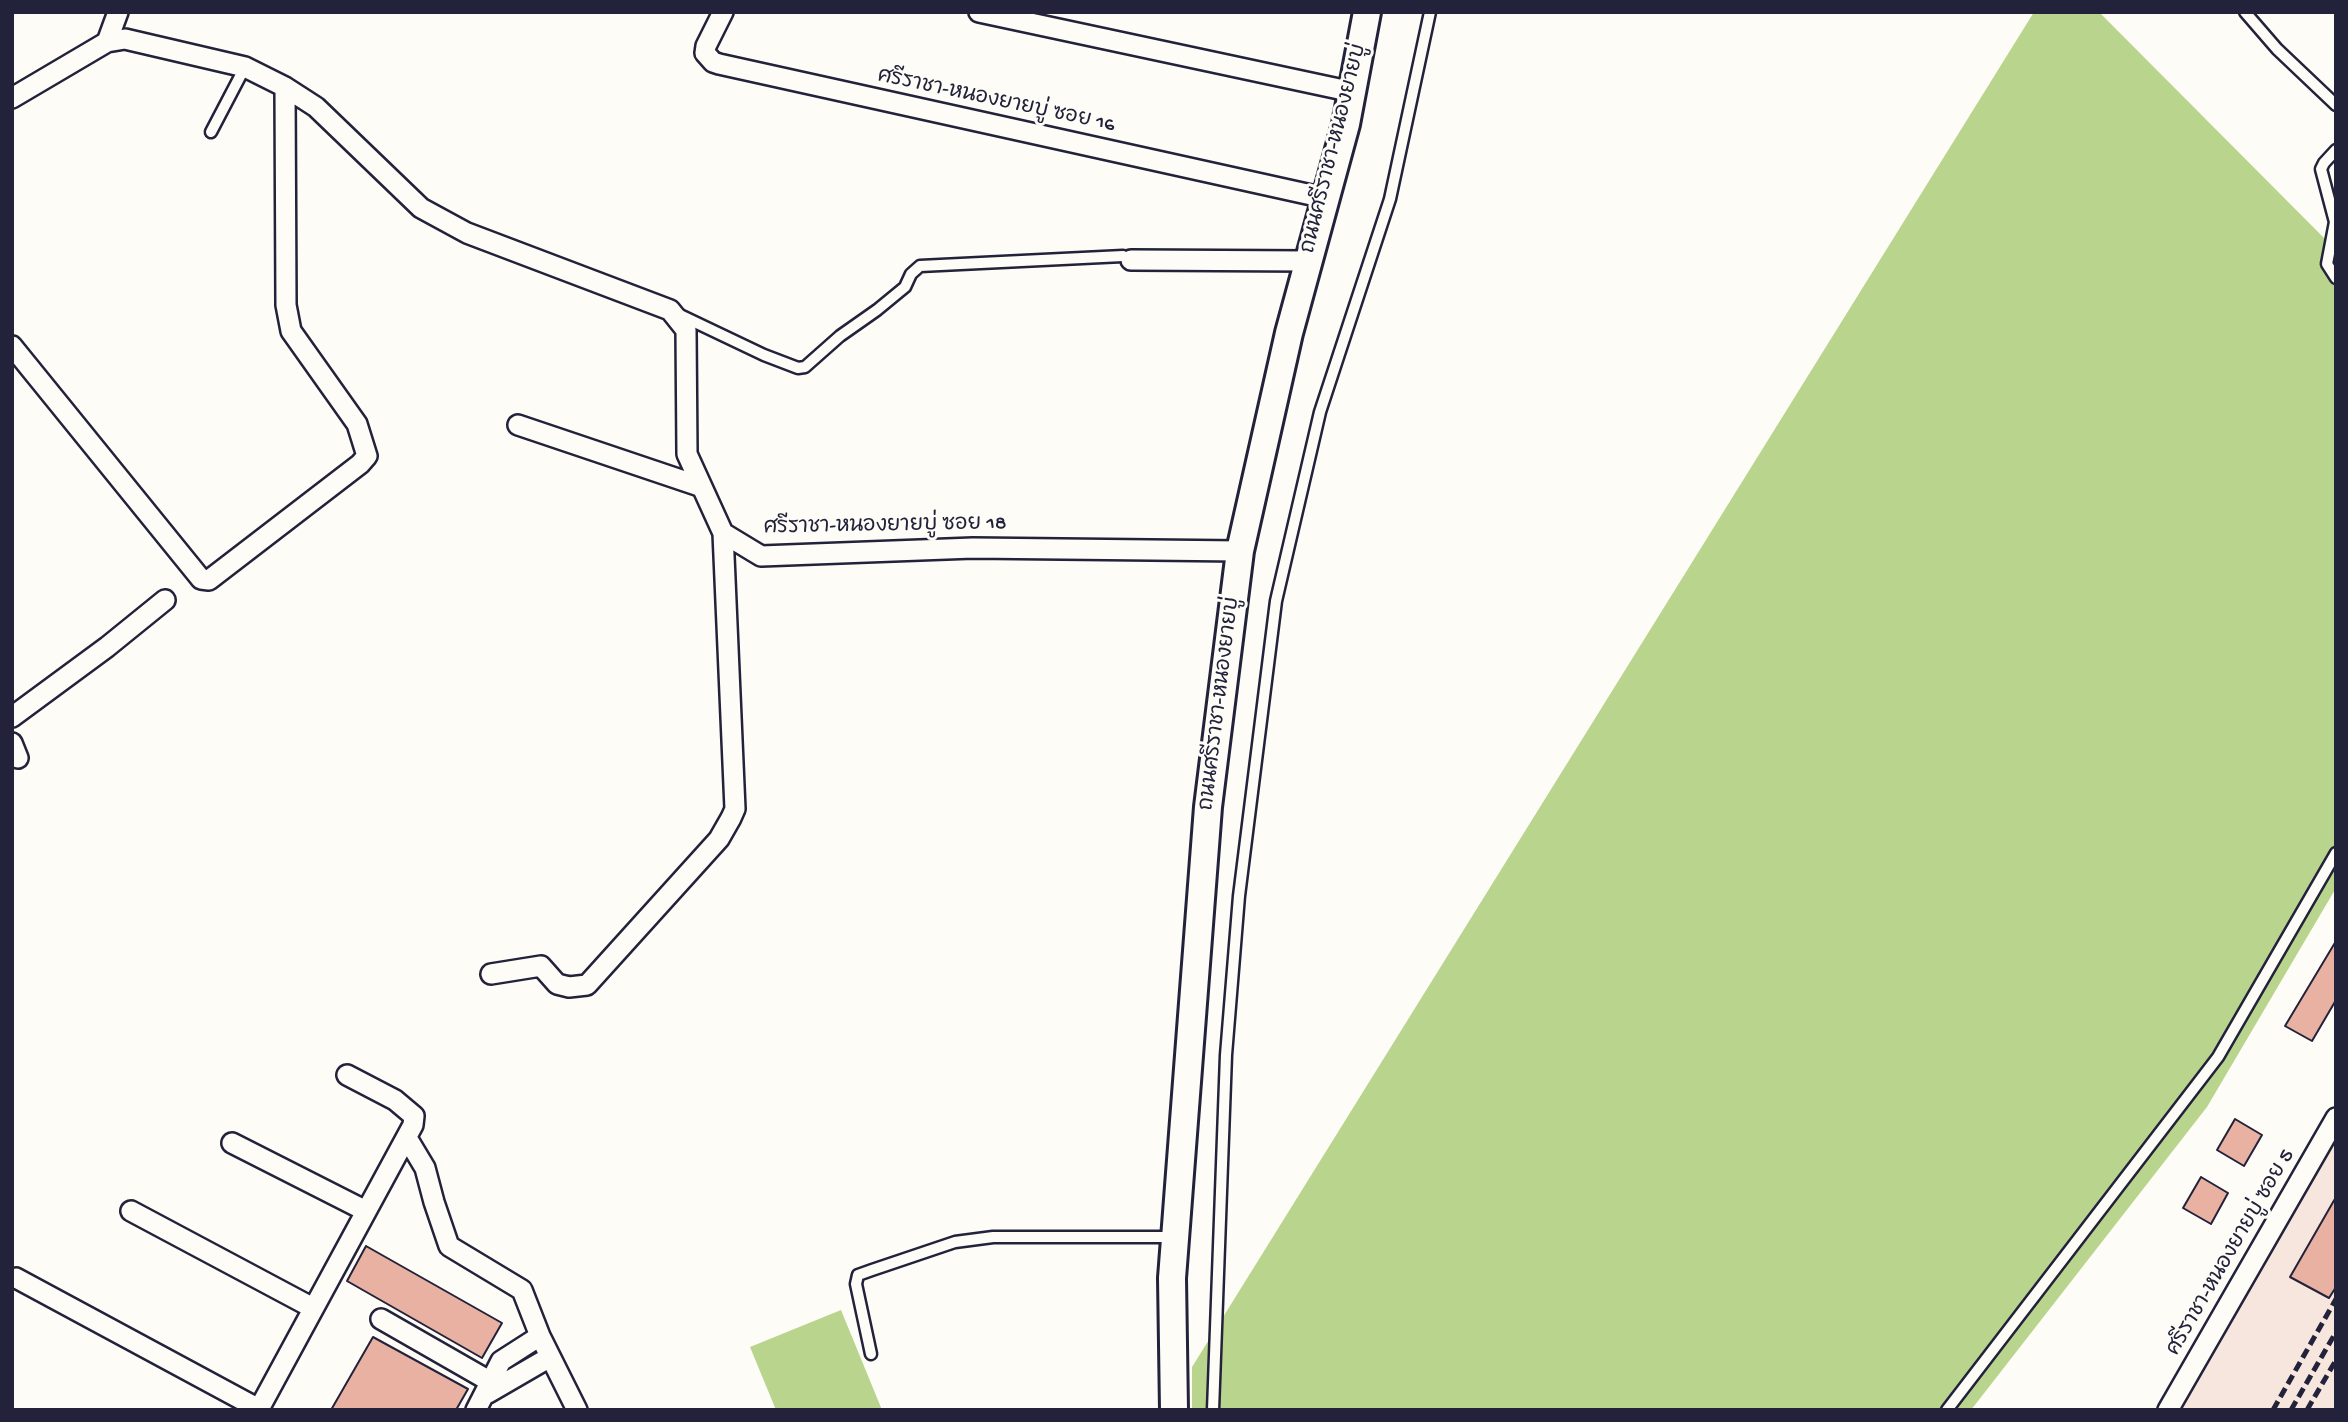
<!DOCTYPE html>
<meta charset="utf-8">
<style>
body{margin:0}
#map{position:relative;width:2348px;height:1422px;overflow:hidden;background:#fdfcf7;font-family:"Gochi Hand",sans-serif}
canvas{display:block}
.frame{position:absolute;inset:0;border:14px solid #22223b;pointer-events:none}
</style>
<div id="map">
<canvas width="2348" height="1422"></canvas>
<div class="frame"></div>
</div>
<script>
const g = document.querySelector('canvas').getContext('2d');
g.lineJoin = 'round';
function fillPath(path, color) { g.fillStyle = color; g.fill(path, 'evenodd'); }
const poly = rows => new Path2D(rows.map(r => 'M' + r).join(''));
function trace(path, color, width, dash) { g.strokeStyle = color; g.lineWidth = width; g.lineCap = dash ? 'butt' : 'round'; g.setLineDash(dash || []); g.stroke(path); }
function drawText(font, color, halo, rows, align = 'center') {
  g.font = font + ' "Gochi Hand","Playpen Sans Thai",sans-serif'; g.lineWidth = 6; g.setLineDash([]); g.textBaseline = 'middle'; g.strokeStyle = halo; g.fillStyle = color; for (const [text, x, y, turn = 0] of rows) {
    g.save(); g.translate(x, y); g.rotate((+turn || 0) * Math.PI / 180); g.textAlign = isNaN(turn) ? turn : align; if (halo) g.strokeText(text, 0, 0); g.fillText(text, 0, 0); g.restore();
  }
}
fillPath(poly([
 [2336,1138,2336,1410,2180,1410,2253,1283]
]), '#f7e6dd');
fillPath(poly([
 [2034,12,2099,12,2336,250,2336,888,2207,1107,1971,1410,1192,1410,1192,1367],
 [841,1310,882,1410,776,1410,750,1347]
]), '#b9d58d');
const building = poly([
 [2336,941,2336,1000,2312,1041,2285,1026,2336,941],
 [2235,1119,2262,1135,2244,1166,2217,1150,2235,1119],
 [2201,1177,2228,1193,2211,1224,2183,1208,2201,1177],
 [2336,1197,2336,1287,2329,1298,2290,1277,2336,1197],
 [366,1246,502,1323,482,1358,347,1281,366,1246],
 [373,1337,468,1389,456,1410,331,1410,373,1337]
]);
fillPath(building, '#e9b1a1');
trace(building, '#22223b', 2);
const lane = poly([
 [2245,12,2277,49,2336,105],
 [211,132,245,67],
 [2336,150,2324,163,2321,169,2335,222,2327,264,2336,278],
 [680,315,764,355,798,368,805,367,840,336,877,310,905,287,911,274,920,266,1123,256],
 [871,1354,856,1284,858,1275,872,1270,955,1242,993,1237,1174,1237],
 [1213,1410,1226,1055,1239,896,1276,601,1320,412,1390,199,1430,12],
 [1947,1410,2218,1057,2336,853]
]);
const street = poly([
 [723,12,706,46,705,53,713,62,719,64,1325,198],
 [979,12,1353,92],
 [107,42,118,12],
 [12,98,107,42,125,39,245,67,285,87,316,107,421,208,467,233,670,310,686,330,687,454,723,533,761,556,973,548,1240,551],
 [1131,260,1308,261],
 [12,346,201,579,209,580,360,464,367,456,357,424,291,331,286,305,285,87],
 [518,425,702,487],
 [12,717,107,647,165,600],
 [12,743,18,758],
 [491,974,541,966,557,984,569,987,587,985,719,839,731,818,735,809,723,533],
 [407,1138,425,1168,434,1202,449,1246,522,1290,540,1336,577,1410],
 [232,1143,366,1211],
 [131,1211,313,1308],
 [16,1278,259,1409,413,1125,414,1116,395,1100,347,1075],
 [381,1319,498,1386],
 [488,1393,550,1357],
 [476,1410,501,1361,540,1336],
 [2168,1410,2336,1118]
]);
const secondary = poly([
 [1174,1410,1172,1278,1208,807,1240,551,1289,333,1346,124,1367,12]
]);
trace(lane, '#22223b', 15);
trace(street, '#22223b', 24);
trace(secondary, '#22223b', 32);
trace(lane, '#fdfcf7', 10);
trace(street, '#fdfcf7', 19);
trace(secondary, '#fdfcf7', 26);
trace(poly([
 [2273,1410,2336,1299],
 [2291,1410,2336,1332],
 [2307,1410,2336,1360]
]), '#22223b', 5, [10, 5]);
drawText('21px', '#22223b', '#fdfcf7', [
 ["ศรีราชา-หนองยายบู่ ซอย 16",996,102,12],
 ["ถนนศรีราชา-หนองยายบู่",1335,149,-76],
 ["ศรีราชา-หนองยายบู่ ซอย 18",885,527,-1],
 ["ถนนศรีราชา-หนองยายบู่",1221,704,-83],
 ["ศรีราชา-หนองยายบู่ ซอย 5",2232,1253,-60]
]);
</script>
